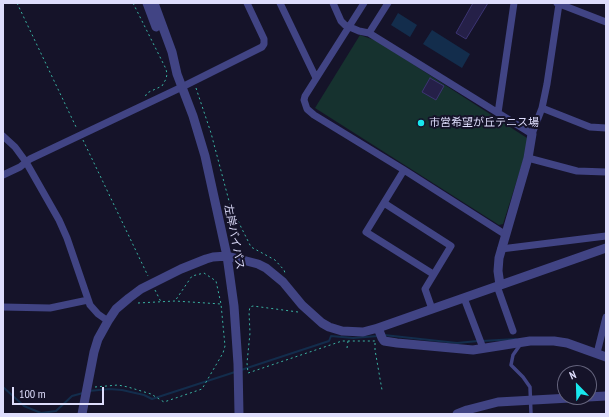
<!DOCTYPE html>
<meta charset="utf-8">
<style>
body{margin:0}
#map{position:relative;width:609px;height:417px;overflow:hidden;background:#151329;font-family:"PT Sans Narrow",sans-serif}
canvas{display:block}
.frame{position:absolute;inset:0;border:4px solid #deddfc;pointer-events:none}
.north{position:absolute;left:557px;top:365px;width:40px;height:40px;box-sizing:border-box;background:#151329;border:1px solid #65647d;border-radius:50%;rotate:337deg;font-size:11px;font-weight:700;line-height:16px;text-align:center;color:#deddfc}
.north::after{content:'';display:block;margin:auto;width:14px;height:18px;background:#18e8ee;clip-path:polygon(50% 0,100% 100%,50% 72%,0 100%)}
.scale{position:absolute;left:12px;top:387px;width:92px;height:18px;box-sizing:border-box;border:2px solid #deddfc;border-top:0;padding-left:5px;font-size:12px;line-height:14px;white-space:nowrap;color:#deddfc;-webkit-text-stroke:3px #151329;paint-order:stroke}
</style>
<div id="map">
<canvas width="609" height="417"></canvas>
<div class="frame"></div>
<div class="north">N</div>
<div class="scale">100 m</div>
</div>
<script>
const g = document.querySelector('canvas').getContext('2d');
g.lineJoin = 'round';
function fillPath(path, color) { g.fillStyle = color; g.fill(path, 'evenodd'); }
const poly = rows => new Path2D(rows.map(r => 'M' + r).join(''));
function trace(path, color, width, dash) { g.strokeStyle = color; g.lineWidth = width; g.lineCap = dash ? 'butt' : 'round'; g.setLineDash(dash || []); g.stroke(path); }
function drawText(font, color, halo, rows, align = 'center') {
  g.font = font + ' "PT Sans Narrow","Noto Sans JP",sans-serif'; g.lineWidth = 4; g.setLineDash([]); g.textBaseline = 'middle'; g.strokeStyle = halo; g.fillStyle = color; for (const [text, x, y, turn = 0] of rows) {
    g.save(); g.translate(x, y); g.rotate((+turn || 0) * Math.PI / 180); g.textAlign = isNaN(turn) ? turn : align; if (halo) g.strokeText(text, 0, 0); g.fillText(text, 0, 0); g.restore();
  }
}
fillPath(poly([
 [360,35,377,41,527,138,529,142,503,224,499,225,315,108]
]), '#16322f');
fillPath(poly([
 [398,13,417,25,410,37,391,25],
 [432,30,470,54,462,68,423,44]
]), '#132d4c');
trace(poly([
 [384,335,457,343,478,341],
 [482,341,516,339],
 [241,370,329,341,331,336,353,338,378,336],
 [3,387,24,406,41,413,56,411,72,396,83,393],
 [89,391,109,389,122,390,144,395,152,399,235,372]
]), '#132d4c', 2);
const building = poly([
 [473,3,488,3,466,39,456,33,473,3],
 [430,78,444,86,436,100,422,92,430,78]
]);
fillPath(building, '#252048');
trace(building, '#3c3473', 1);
trace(poly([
 [17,3,77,129],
 [133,3,166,69,167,74,166,79,162,86,147,93,145,97],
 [196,88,211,133,229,201,233,211,251,247,275,260,284,270,285,273],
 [83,140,148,276],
 [155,290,161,302],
 [138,303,175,301,221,304],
 [298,312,253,306,250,307,249,312,250,333,247,363,248,373,342,341,375,341],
 [375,343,375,350,382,390],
 [347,348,348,341],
 [95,387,118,385,128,387,151,394,164,402,202,389,223,353,225,346,221,304,216,281,204,273,192,276,175,301]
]), '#3ab3a3', 1, [2, 3]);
trace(poly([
 [520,345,513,355,511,365,523,377,530,387,531,414]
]), '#414484', 3.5);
trace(poly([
 [280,3,316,78],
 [333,3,341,21,345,25,359,31,369,33,532,134,542,108,547,84,559,4],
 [364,3,305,96,304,100,307,109,314,115,404,170,506,235],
 [557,3,606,22],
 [369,33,388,3],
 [542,108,590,127,606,128],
 [498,113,514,3],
 [3,136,15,147,26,162,59,220,67,238,90,305,98,314,108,321],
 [528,158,577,171,606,172],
 [404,170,366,232,433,274],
 [3,175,20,167,30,159,182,87,262,47,264,44,264,39,247,3],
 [384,203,451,246,425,289,432,309],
 [501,249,606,236],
 [497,286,513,331],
 [464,298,483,348],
 [3,307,50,308,88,300],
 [597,353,606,317]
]), '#414484', 7);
trace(poly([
 [147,3,156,27],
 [154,3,172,52,177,74,193,116,205,156,227,256,234,306,238,364,239,414],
 [500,285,498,271,499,258,528,158,532,134],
 [378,328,382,338,384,341,397,343,473,350,530,341,554,341,567,343,606,357],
 [82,414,94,352,98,339,108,321,116,309,129,298,141,289,181,269,206,259,213,257,227,256,258,264,266,268,283,282,302,305,322,323,329,327,342,331,363,332,378,328,606,248],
 [457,414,467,410,498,402,606,396]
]), '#414484', 9);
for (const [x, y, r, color] of [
 [421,123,4,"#18e8ee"]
]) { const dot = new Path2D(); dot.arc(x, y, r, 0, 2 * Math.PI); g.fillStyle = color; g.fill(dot); trace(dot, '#151329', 1.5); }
drawText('11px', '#deddfc', '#151329', [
 ["市営希望が丘テニス場",429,123]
], 'left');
drawText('11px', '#deddfc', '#151329', [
 ["左岸バイパス",234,237,79]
]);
</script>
